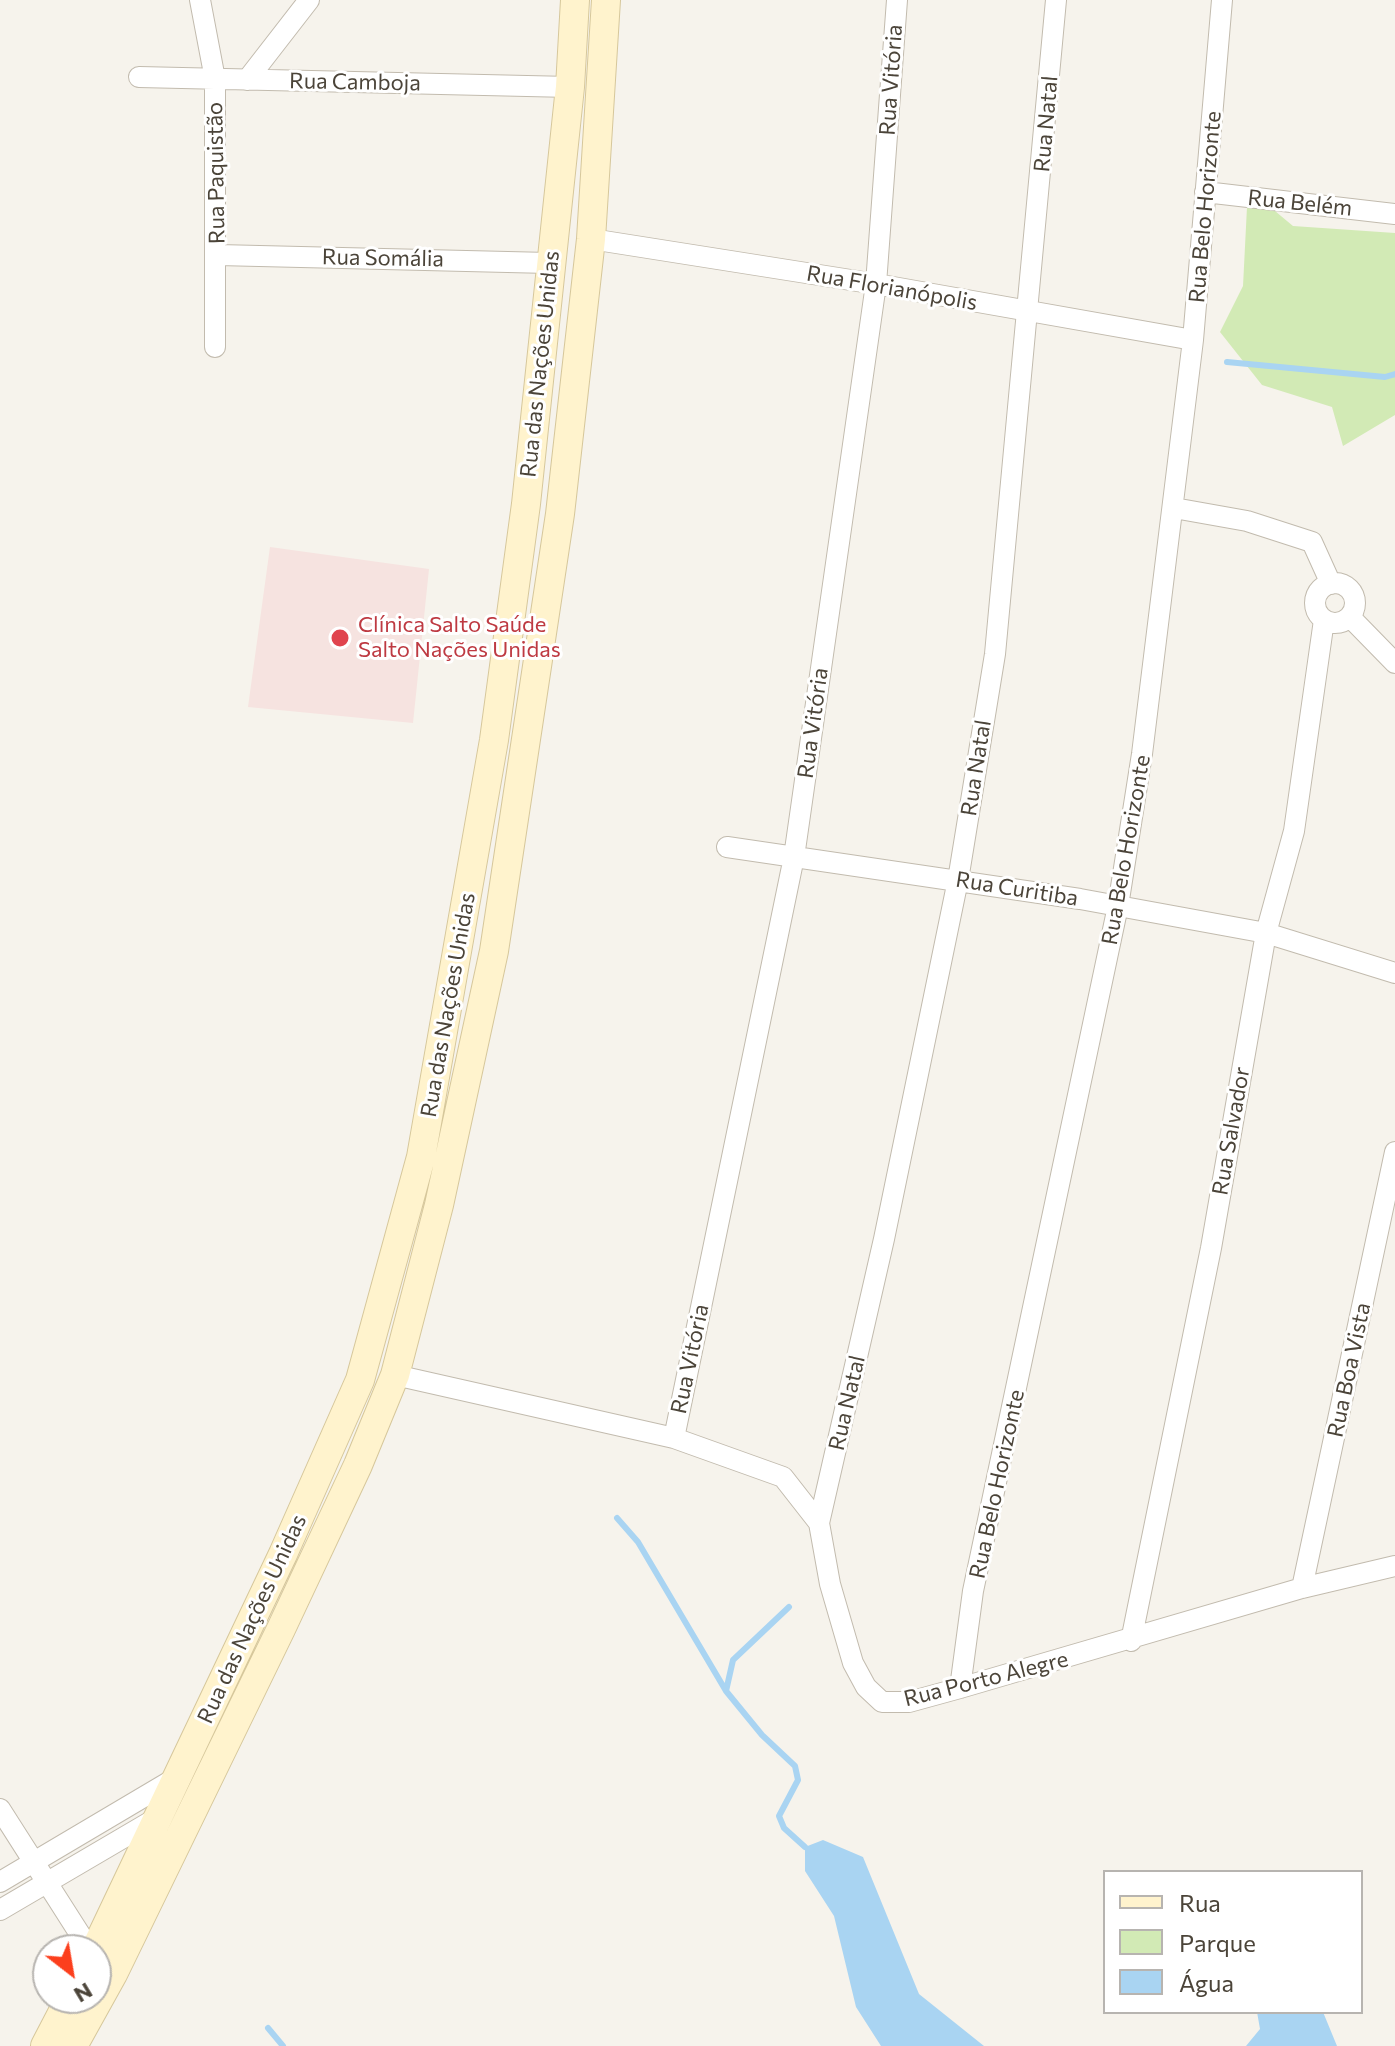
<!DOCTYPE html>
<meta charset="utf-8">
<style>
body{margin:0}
#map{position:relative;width:1395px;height:2046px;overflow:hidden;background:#f6f3ec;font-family:Commissioner,sans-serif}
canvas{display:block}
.legend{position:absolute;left:1103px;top:1870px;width:260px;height:144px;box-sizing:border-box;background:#fff;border:2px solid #b7b4b0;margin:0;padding:10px 14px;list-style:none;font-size:24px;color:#4b4439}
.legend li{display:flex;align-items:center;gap:16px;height:40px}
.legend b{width:40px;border:2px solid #b7b4b0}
.north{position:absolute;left:32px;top:1934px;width:80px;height:80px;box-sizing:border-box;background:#fff;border:2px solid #b7b4b0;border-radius:50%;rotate:149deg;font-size:22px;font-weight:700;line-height:32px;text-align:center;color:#4b4439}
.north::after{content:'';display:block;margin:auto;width:28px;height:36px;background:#fc3f1d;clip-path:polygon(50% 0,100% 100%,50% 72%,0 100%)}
</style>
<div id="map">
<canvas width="1395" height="2046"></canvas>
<ul class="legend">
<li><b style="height:10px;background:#fff3cd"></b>Rua</li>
<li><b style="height:22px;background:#d2eab5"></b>Parque</li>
<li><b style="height:22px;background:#a9d4f2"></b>Água</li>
</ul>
<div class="north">N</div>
</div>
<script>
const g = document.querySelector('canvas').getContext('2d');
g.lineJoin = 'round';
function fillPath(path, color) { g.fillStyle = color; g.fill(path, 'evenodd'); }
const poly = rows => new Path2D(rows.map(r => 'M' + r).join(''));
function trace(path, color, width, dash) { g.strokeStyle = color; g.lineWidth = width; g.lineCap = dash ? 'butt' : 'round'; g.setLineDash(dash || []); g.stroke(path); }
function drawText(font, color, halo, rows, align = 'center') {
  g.font = font + ' Commissioner,sans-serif'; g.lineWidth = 6; g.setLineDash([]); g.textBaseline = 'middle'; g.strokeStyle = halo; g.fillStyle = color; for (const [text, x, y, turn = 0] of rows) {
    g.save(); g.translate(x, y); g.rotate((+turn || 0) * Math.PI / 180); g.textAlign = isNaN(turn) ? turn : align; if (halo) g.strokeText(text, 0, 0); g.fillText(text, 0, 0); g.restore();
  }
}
fillPath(poly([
 [270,547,429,569,413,723,248,707]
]), '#f6e3e0');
fillPath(poly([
 [1247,207,1275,211,1293,226,1395,233,1395,415,1343,446,1332,407,1262,385,1220,332,1243,286]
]), '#d2eab5');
fillPath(poly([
 [823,1840,863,1857,919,1994,984,2046,881,2046,856,2007,834,1916,805,1871,805,1847],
 [1257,2012,1323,2012,1337,2046,1246,2046,1260,2029]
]), '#a9d4f2');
trace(poly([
 [1227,362,1385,377,1395,374],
 [617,1518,638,1542,726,1691,762,1735,795,1766,798,1780,779,1816,784,1828,805,1847],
 [726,1691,733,1660,789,1607],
 [268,2028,283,2046]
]), '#a9d4f2', 6);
const minor = poly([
 [200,0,215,79,215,347],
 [139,77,570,87],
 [247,80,309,0],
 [1205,192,1395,214],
 [591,239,876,284,1193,340],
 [218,255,549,263],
 [1174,508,1247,521,1312,542,1331,584],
 '1315 603a20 20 0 1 1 40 0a20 20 0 1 1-40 0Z',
 [1350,617,1395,663],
 [727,847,1080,899,1266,933,1395,973],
 [395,1375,674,1438,783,1477,819,1523,830,1584,853,1663,866,1687,882,1702,909,1702,960,1688,1302,1588,1395,1566],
 [674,1438,794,857,876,284,897,0],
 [819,1523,884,1239,958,880,995,654,1056,0],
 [1302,1588,1395,1152],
 [1131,1641,1211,1248,1266,933,1294,831,1324,620],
 [960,1688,973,1591,1118,906,1142,754,1193,340,1222,0],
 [0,1809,90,1950],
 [0,1882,179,1776],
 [0,1910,162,1815]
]);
const secondary = poly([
 [95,1950,283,1554,360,1380,421,1157,494,740,526,504,570,87,575,0],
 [45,2046,70,1998],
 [73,2046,113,1974,281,1629,358,1465,395,1375,439,1205,494,951,560,514,591,239,606,0]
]);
trace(minor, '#c2bbae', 22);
trace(secondary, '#d6c79b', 30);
trace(minor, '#fff', 20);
trace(secondary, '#fff3cd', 28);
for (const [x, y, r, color] of [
 [340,638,10,"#e0444e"]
]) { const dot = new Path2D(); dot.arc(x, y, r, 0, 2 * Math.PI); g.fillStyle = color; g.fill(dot); trace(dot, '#fff', 3); }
drawText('22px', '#4b4439', '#fff', [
 ["Rua Vitória",891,80,-86],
 ["Rua Camboja",355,82,1],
 ["Rua Natal",1046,124,-85],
 ["Rua Paquistão",216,173,-91],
 ["Rua Belém",1300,203,6],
 ["Rua Belo Horizonte",1205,207,-85],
 ["Rua Somália",383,258,1],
 ["Rua Florianópolis",892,288,10],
 ["Rua das Nações Unidas",540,364,-84],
 ["Rua Vitória",813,723,-82],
 ["Rua Natal",976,768,-81],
 ["Rua Belo Horizonte",1126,850,-80],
 ["Rua Curitiba",1017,889,9],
 ["Rua das Nações Unidas",448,1005,-80],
 ["Rua Salvador",1231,1131,-80],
 ["Rua Vitória",690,1359,-78],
 ["Rua Boa Vista",1349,1370,-78],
 ["Rua Natal",847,1403,-77],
 ["Rua Belo Horizonte",997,1484,-78],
 ["Rua das Nações Unidas",252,1619,-65],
 ["Rua Porto Alegre",986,1679,-14]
]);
drawText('22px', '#be3a42', '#fff', [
 ["Clínica Salto Saúde",358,625],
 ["Salto Nações Unidas",358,650]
], 'left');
</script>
